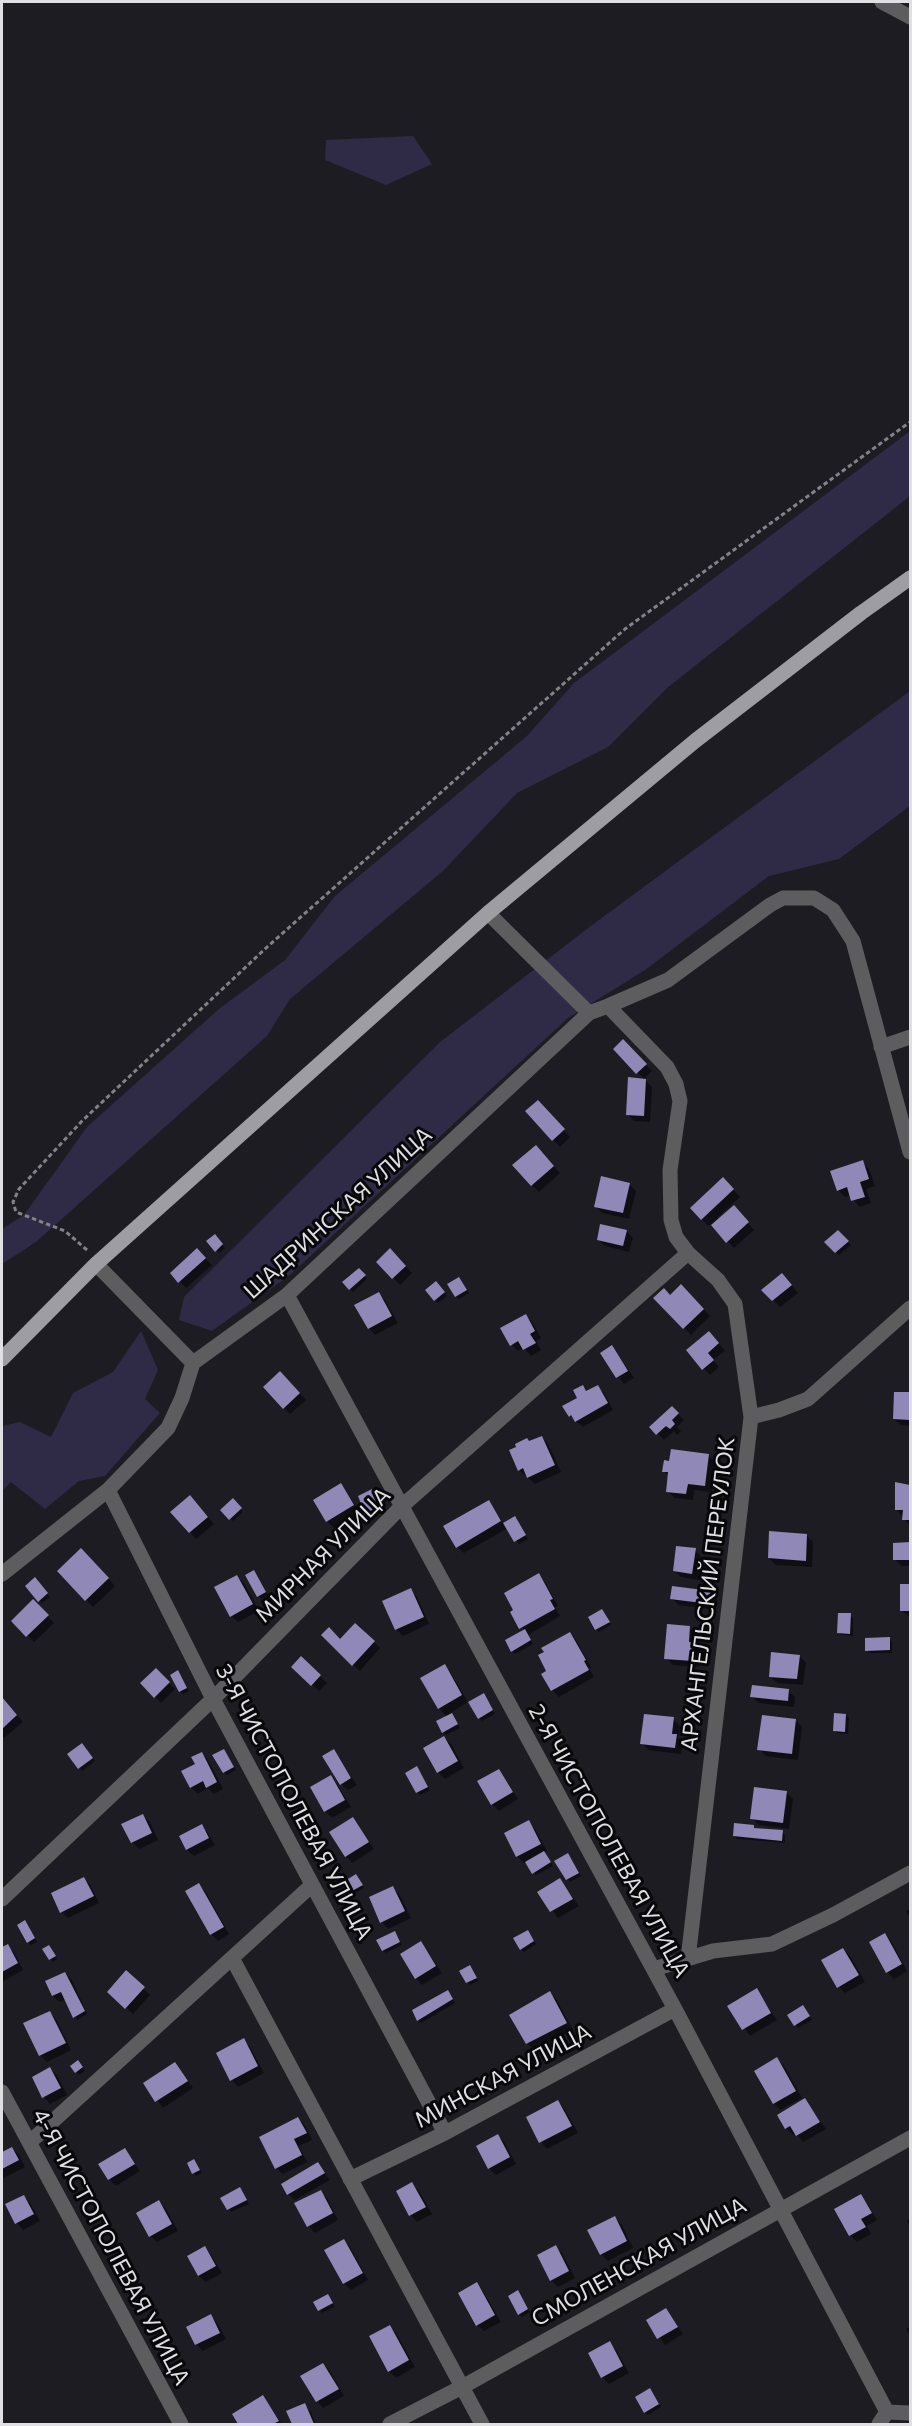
<!DOCTYPE html>
<meta charset="utf-8">
<style>
body{margin:0}
#map{position:relative;width:912px;height:2426px;overflow:hidden;background:#1d1c22;font-family:Commissioner,sans-serif}
canvas{display:block}
.frame{position:absolute;inset:0;border:3px solid #e0dfe3;pointer-events:none}
</style>
<div id="map">
<canvas width="912" height="2426"></canvas>
<div class="frame"></div>
</div>
<script>
const g = document.querySelector('canvas').getContext('2d');
g.lineJoin = 'round';
function fillPath(path, color) { g.fillStyle = color; g.fill(path, 'evenodd'); }
const poly = rows => new Path2D(rows.map(r => 'M' + r).join(''));
function trace(path, color, width, dash) { g.strokeStyle = color; g.lineWidth = width; g.lineCap = dash ? 'butt' : 'round'; g.setLineDash(dash || []); g.stroke(path); }
function drawText(font, color, halo, rows, align = 'center') {
  g.font = font + ' Commissioner,sans-serif'; g.lineWidth = 6; g.setLineDash([]); g.textBaseline = 'middle'; g.strokeStyle = halo; g.fillStyle = color; for (const [text, x, y, turn = 0] of rows) {
    g.save(); g.translate(x, y); g.rotate((+turn || 0) * Math.PI / 180); g.textAlign = isNaN(turn) ? turn : align; if (halo) g.strokeText(text, 0, 0); g.fillText(text, 0, 0); g.restore();
  }
}
fillPath(poly([
 [413,136,432,164,386,185,325,160,326,140],
 [910,431,910,496,667,688,608,747,517,793,443,871,290,999,267,1036,36,1242,2,1264,2,1229,24,1215,87,1127,220,1008,285,960,335,896,527,736,574,683],
 [910,691,910,806,839,859,769,876,645,970,568,1018,290,1275,212,1331,179,1320,184,1297,440,1042,592,925],
 [141,1331,158,1370,145,1399,160,1413,105,1476,79,1481,45,1509,11,1482,2,1491,2,1426,20,1422,51,1437,73,1393,113,1372]
]), '#2f2a45');
fillPath(poly([
 [623,1041,652,1071,644,1079,652,1087,650,1122,634,1121,627,1114,645,1080,615,1049],
 [544,1108,570,1137,560,1147,527,1112],
 [542,1153,560,1173,539,1192,532,1185],
 [862,1162,869,1169,875,1186,866,1189,871,1203,859,1207,851,1195,845,1197,838,1190],
 [723,1179,740,1197,717,1218,719,1220,740,1214,754,1230,734,1248,711,1224,708,1226,692,1208],
 [629,1184,636,1191,629,1219,602,1213,596,1206],
 [626,1231,633,1238,629,1252,605,1246,598,1239],
 [838,1232,851,1245,839,1255,826,1242],
 [215,1236,225,1248,219,1253,208,1241],
 [197,1250,212,1265,186,1288,172,1273],
 [390,1250,412,1273,400,1285,378,1262],
 [359,1270,367,1279,353,1292,344,1282],
 [788,1281,798,1293,780,1307,764,1290],
 [462,1282,469,1293,459,1299,456,1296],
 [439,1286,447,1296,438,1303,435,1300],
 [681,1286,710,1316,691,1335,655,1298,670,1297],
 [379,1294,385,1300,398,1323,375,1335,369,1328],
 [526,1316,532,1322,541,1338,536,1341,541,1350,531,1356,524,1348,518,1351,512,1345],
 [716,1340,725,1351,713,1360,719,1367,710,1375,688,1351],
 [612,1347,634,1378,624,1384,602,1353],
 [287,1380,306,1400,290,1414,284,1408],
 [597,1386,604,1393,613,1410,583,1427,570,1416,583,1387,588,1392],
 [895,1393,910,1394,910,1426,901,1425,894,1419],
 [672,1408,684,1420,677,1427,681,1431,677,1435,674,1431,664,1440,651,1427],
 [542,1437,548,1444,561,1472,535,1484,519,1470,529,1443],
 [708,1455,715,1462,712,1492,694,1490,693,1500,674,1498,668,1491,669,1477,664,1471],
 [341,1485,360,1512,334,1528,327,1521],
 [906,1486,910,1486,910,1526,896,1509],
 [372,1491,382,1510,370,1516,367,1513],
 [233,1501,243,1512,233,1521,222,1510],
 [489,1502,504,1524,515,1518,528,1539,519,1544,508,1528,464,1553,457,1547],
 [197,1504,214,1524,196,1539,190,1532],
 [807,1536,813,1542,812,1567,776,1565,769,1558],
 [894,1544,910,1544,910,1566,902,1566,895,1560],
 [81,1550,115,1586,93,1607,59,1571],
 [695,1550,702,1557,699,1580,681,1577,674,1571],
 [256,1574,268,1595,261,1599,259,1596],
 [539,1575,545,1582,558,1606,555,1607,560,1616,528,1635,533,1644,515,1654,512,1651,524,1631,512,1613],
 [237,1577,244,1583,259,1611,238,1622,231,1616],
 [35,1579,50,1597,42,1603,27,1586],
 [901,1586,910,1586,910,1617,901,1610],
 [410,1590,417,1597,429,1624,403,1636,396,1629],
 [711,1592,717,1599,716,1610,679,1605,672,1599],
 [33,1601,54,1623,34,1642,13,1621],
 [602,1611,611,1625,599,1632,596,1629],
 [850,1615,853,1618,853,1636,841,1635,839,1632],
 [690,1628,696,1634,696,1645,701,1650,699,1667,673,1665,666,1658],
 [570,1633,576,1640,591,1667,589,1668,594,1677,559,1697,552,1690,548,1672],
 [889,1639,892,1642,892,1653,870,1653,867,1650],
 [340,1641,374,1642,380,1648,360,1671,341,1654],
 [799,1656,806,1663,803,1685,777,1683,770,1676],
 [301,1658,327,1683,319,1691,294,1667],
 [445,1666,451,1673,468,1702,450,1713,460,1728,446,1735,443,1732,447,1717,439,1708],
 [156,1670,175,1689,161,1703,142,1683],
 [178,1672,189,1691,183,1694,180,1691],
 [788,1691,795,1697,794,1707,759,1703,752,1697],
 [484,1695,495,1714,482,1721,479,1718],
 [2,1699,23,1722,4,1738,2,1735],
 [846,1715,849,1718,848,1734,837,1733,835,1730],
 [673,1719,680,1726,678,1738,683,1742,681,1754,648,1750,642,1743],
 [796,1721,802,1727,798,1760,766,1756,759,1749],
 [444,1738,451,1744,464,1768,445,1779,438,1772,425,1749],
 [84,1748,95,1761,82,1771,80,1768],
 [333,1751,357,1785,348,1790,341,1784],
 [202,1753,208,1760,223,1789,214,1794,208,1788,198,1794,191,1787],
 [226,1753,236,1770,227,1775,224,1772],
 [499,1770,518,1799,499,1811,492,1804],
 [419,1771,430,1790,420,1795,417,1792],
 [330,1777,337,1784,351,1807,332,1818,326,1812,312,1788],
 [786,1792,793,1799,789,1829,759,1825,752,1818],
 [143,1816,150,1822,158,1840,139,1849,132,1842],
 [353,1819,374,1849,352,1863,346,1856],
 [528,1822,535,1829,547,1851,544,1852,553,1866,536,1875,527,1861,524,1863,517,1856],
 [202,1826,208,1833,215,1845,194,1856,187,1850,181,1837],
 [753,1827,756,1830,782,1832,785,1835,785,1843,737,1839,734,1836],
 [571,1858,581,1876,570,1882,568,1879],
 [356,1876,364,1888,354,1894,351,1891],
 [84,1878,90,1885,99,1903,68,1918,62,1912],
 [560,1880,579,1906,558,1918,539,1892],
 [199,1885,205,1891,229,1934,218,1941,211,1934,187,1891],
 [393,1888,399,1894,411,1918,388,1929,382,1922],
 [910,1909,910,1918,906,1911],
 [28,1925,37,1942,31,1945,28,1942],
 [394,1932,402,1945,386,1953,383,1950],
 [530,1934,536,1944,524,1952,521,1949],
 [884,1935,891,1941,907,1971,894,1979,887,1972],
 [421,1943,442,1973,422,1985,416,1978],
 [7,1946,14,1952,23,1970,2,1982,2,1949],
 [51,1949,57,1959,53,1962,50,1959],
 [843,1949,850,1956,865,1982,845,1993,839,1987],
 [473,1970,478,1981,470,1985,461,1971],
 [126,1972,150,1995,133,2014,109,1992],
 [65,1973,72,1980,87,2014,77,2020,66,1999,60,2002,53,1996],
 [756,1990,777,2020,750,2036,729,2006],
 [550,1993,556,1999,573,2030,534,2050,527,2043],
 [451,1995,455,2003,421,2023,418,2020,414,2011],
 [803,2006,812,2020,798,2028,789,2015],
 [50,2013,56,2019,71,2050,47,2062,40,2055,25,2024],
 [244,2040,250,2047,264,2073,238,2087,232,2080,218,2054],
 [777,2059,784,2066,802,2098,780,2110,774,2103],
 [175,2064,193,2088,163,2108,145,2083],
 [81,2065,85,2071,79,2075,72,2067],
 [50,2069,57,2075,67,2095,50,2104,44,2097],
 [805,2100,826,2129,803,2142,796,2133,793,2135,786,2128,779,2115],
 [558,2101,564,2108,578,2133,547,2149,541,2142],
 [298,2119,305,2125,312,2140,299,2146,307,2162,283,2174,276,2168],
 [498,2135,504,2142,516,2164,496,2175,489,2168],
 [12,2148,19,2155,25,2167,2,2179,2,2154],
 [125,2150,140,2171,116,2186,109,2179],
 [197,2164,202,2173,196,2176,194,2173],
 [318,2164,330,2180,295,2200,288,2194],
 [412,2184,419,2191,432,2214,417,2222,411,2215,398,2192],
 [240,2189,249,2204,231,2212,222,2198],
 [320,2192,327,2198,338,2220,315,2233,308,2226],
 [24,2196,30,2203,40,2221,23,2230,17,2223],
 [861,2196,867,2203,877,2220,867,2226,871,2234,857,2242,850,2235],
 [159,2202,166,2209,178,2231,157,2242,150,2236],
 [615,2218,622,2225,633,2248,608,2261,601,2254],
 [910,2218,910,2228,907,2220],
 [344,2241,350,2247,368,2280,351,2290,344,2283,326,2250],
 [556,2247,562,2253,575,2278,558,2287,551,2280],
 [205,2248,211,2255,222,2273,206,2282,199,2276,189,2257],
 [477,2284,483,2291,501,2322,484,2331,477,2325],
 [518,2292,530,2312,522,2317,519,2314],
 [330,2299,335,2307,322,2313,315,2303],
 [666,2310,683,2334,665,2345,648,2321],
 [210,2316,217,2323,226,2339,203,2351,196,2344],
 [390,2327,396,2333,415,2367,396,2378,389,2371],
 [910,2327,910,2336,906,2329],
 [610,2343,616,2350,629,2373,609,2384,602,2377],
 [323,2365,330,2371,344,2396,323,2408,317,2401],
 [653,2393,661,2407,648,2415,645,2412],
 [263,2397,282,2424,240,2424,234,2414],
 [304,2405,311,2412,316,2424,293,2424,288,2412]
]), '#0007');
fillPath(poly([
 [623,1039,647,1064,636,1074,613,1049],
 [628,1077,646,1079,644,1116,626,1115],
 [538,1100,565,1129,552,1141,525,1111],
 [536,1145,554,1166,531,1186,512,1165],
 [863,1160,869,1179,860,1182,865,1197,851,1201,847,1187,837,1191,830,1171],
 [601,1176,630,1183,623,1213,594,1207],
 [723,1177,734,1189,701,1220,690,1208],
 [734,1205,749,1222,726,1243,711,1225],
 [600,1224,627,1230,623,1246,597,1240],
 [838,1230,849,1241,835,1253,824,1242],
 [215,1234,223,1244,215,1252,206,1241],
 [197,1248,206,1258,178,1283,170,1273],
 [390,1248,406,1266,392,1279,376,1262],
 [359,1268,366,1275,349,1290,342,1282],
 [782,1273,792,1285,772,1301,761,1290],
 [459,1277,467,1290,455,1297,447,1284],
 [436,1281,445,1292,434,1301,425,1290],
 [681,1284,704,1309,683,1329,653,1298,664,1288,670,1295],
 [379,1292,392,1316,368,1329,354,1305],
 [526,1314,535,1331,530,1334,536,1343,523,1350,518,1341,510,1346,500,1328],
 [709,1331,719,1343,708,1353,714,1360,702,1370,686,1350],
 [612,1345,628,1371,616,1378,600,1353],
 [280,1371,300,1393,283,1409,263,1387],
 [583,1385,586,1391,598,1385,608,1403,575,1422,571,1415,569,1417,562,1406,577,1398,573,1390],
 [894,1392,910,1392,910,1420,893,1419],
 [672,1406,679,1413,672,1420,675,1424,670,1429,666,1426,656,1435,649,1427],
 [542,1436,555,1465,527,1478,523,1468,518,1471,509,1450,516,1447,515,1444,527,1438,529,1441],
 [671,1449,709,1454,705,1486,688,1484,686,1494,666,1492,668,1472,662,1472,664,1460,669,1461],
 [895,1482,910,1485,910,1520,902,1520,903,1510,895,1510],
 [341,1483,354,1505,326,1522,313,1500],
 [372,1489,380,1507,365,1514,358,1496],
 [190,1495,208,1517,189,1533,170,1512],
 [233,1498,242,1508,229,1520,220,1510],
 [489,1500,501,1521,456,1548,443,1526],
 [515,1516,526,1535,514,1542,503,1523],
 [769,1531,807,1534,806,1561,768,1558],
 [910,1542,910,1560,893,1560,893,1543],
 [676,1546,696,1548,692,1574,673,1571],
 [81,1548,109,1578,85,1601,57,1571],
 [254,1570,266,1592,257,1597,245,1575],
 [539,1573,553,1599,550,1600,555,1609,519,1629,510,1612,513,1610,504,1593],
 [237,1575,253,1604,230,1617,214,1587],
 [35,1577,48,1593,38,1602,25,1586],
 [900,1584,910,1584,910,1611,900,1611],
 [672,1586,711,1591,710,1604,670,1599],
 [411,1588,424,1617,395,1630,382,1601],
 [33,1599,49,1615,26,1637,11,1621],
 [602,1609,610,1622,595,1630,588,1617],
 [838,1613,851,1613,850,1634,837,1633],
 [355,1623,375,1641,352,1666,321,1635,329,1627,340,1639],
 [667,1624,690,1626,689,1642,695,1642,693,1661,664,1659],
 [525,1629,531,1640,511,1652,505,1640],
 [570,1632,586,1660,584,1661,589,1670,551,1691,541,1674,546,1671,538,1655,544,1652,541,1648],
 [890,1637,890,1650,865,1651,865,1638],
 [771,1652,800,1655,797,1679,769,1677],
 [301,1656,321,1675,311,1686,291,1667],
 [445,1664,462,1695,438,1709,420,1678],
 [156,1668,170,1682,154,1698,140,1683],
 [178,1670,187,1688,179,1692,170,1675],
 [752,1685,789,1689,788,1701,750,1697],
 [484,1693,493,1710,478,1719,468,1702],
 [2,1697,17,1715,2,1729],
 [452,1713,458,1724,442,1733,436,1721],
 [834,1713,846,1714,845,1732,833,1731],
 [644,1714,674,1717,672,1734,677,1734,675,1748,640,1744],
 [762,1715,796,1719,792,1754,757,1750],
 [444,1736,458,1761,437,1773,423,1748],
 [82,1743,93,1758,78,1769,67,1754],
 [224,1749,234,1767,223,1773,212,1755],
 [334,1749,351,1778,340,1785,322,1756],
 [202,1752,217,1782,206,1788,203,1781,190,1788,181,1771,195,1764,191,1757],
 [417,1766,428,1787,416,1793,405,1773],
 [499,1769,513,1792,491,1805,477,1781],
 [331,1775,345,1800,324,1812,310,1787],
 [754,1787,787,1791,783,1823,750,1819],
 [143,1814,152,1833,131,1843,121,1824],
 [353,1817,369,1842,345,1857,329,1832],
 [529,1820,541,1844,516,1857,504,1833],
 [734,1823,754,1825,754,1828,783,1830,782,1841,733,1836],
 [202,1824,209,1838,186,1850,179,1836],
 [544,1851,551,1862,532,1874,525,1862],
 [568,1853,579,1873,566,1880,554,1861],
 [356,1874,363,1885,350,1892,343,1882],
 [84,1877,94,1896,60,1913,51,1893],
 [560,1878,573,1899,550,1912,537,1892],
 [199,1883,224,1927,210,1935,185,1891],
 [393,1886,405,1911,380,1923,369,1897],
 [25,1920,35,1938,27,1943,17,1925],
 [528,1930,534,1941,520,1950,513,1938],
 [395,1931,400,1942,382,1951,376,1940],
 [885,1933,902,1964,886,1973,869,1942],
 [421,1941,436,1966,415,1979,400,1954],
 [8,1944,18,1963,2,1972,2,1947],
 [49,1945,56,1956,49,1960,42,1949],
 [843,1948,859,1975,837,1988,821,1960],
 [470,1965,477,1978,466,1983,459,1971],
 [126,1970,145,1987,125,2009,107,1992],
 [65,1972,85,2011,73,2018,61,1992,52,1996,45,1981],
 [757,1988,771,2013,742,2030,727,2006],
 [448,1990,453,1999,417,2021,412,2010],
 [550,1991,567,2023,526,2044,509,2015],
 [803,2005,810,2016,794,2026,787,2015],
 [50,2011,66,2043,39,2056,23,2023],
 [244,2038,258,2066,230,2081,216,2053],
 [777,2057,796,2091,773,2104,754,2071],
 [78,2060,83,2067,75,2073,70,2066],
 [175,2062,188,2081,155,2102,143,2083],
 [50,2067,61,2088,42,2098,32,2077],
 [805,2098,820,2122,796,2136,790,2126,785,2129,777,2115],
 [558,2100,572,2126,539,2143,526,2117],
 [298,2117,307,2133,294,2139,302,2155,275,2169,259,2137],
 [498,2134,510,2157,488,2169,476,2146],
 [12,2147,19,2160,2,2169,2,2152],
 [125,2148,135,2164,108,2180,98,2164],
 [194,2159,200,2170,192,2174,187,2163],
 [318,2162,325,2173,287,2195,281,2184],
 [412,2182,426,2207,409,2216,396,2191],
 [240,2187,247,2200,227,2210,220,2198],
 [321,2190,333,2213,307,2227,294,2203],
 [861,2194,872,2213,861,2219,866,2227,849,2236,834,2209],
 [24,2195,34,2214,15,2224,5,2204],
 [159,2200,172,2224,149,2237,136,2213],
 [615,2216,627,2241,600,2255,587,2230],
 [344,2239,363,2273,343,2284,324,2250],
 [556,2245,569,2271,550,2281,537,2255],
 [205,2246,216,2266,198,2276,187,2256],
 [477,2282,495,2315,476,2326,458,2293],
 [518,2290,528,2309,518,2315,508,2296],
 [328,2294,333,2303,318,2311,313,2302],
 [666,2308,678,2327,657,2339,646,2320],
 [211,2314,220,2333,195,2345,186,2327],
 [390,2325,409,2360,388,2372,369,2336],
 [610,2341,623,2366,601,2378,588,2353],
 [323,2363,339,2389,316,2402,300,2376],
 [650,2388,659,2404,644,2413,635,2397],
 [263,2395,279,2421,273,2424,238,2424,232,2414],
 [305,2403,314,2424,292,2424,286,2411]
]), '#9088b7');
trace(poly([
 [87,1250,65,1231,16,1212,13,1202,19,1189,82,1121,266,948,625,629,910,422]
]), '#838287', 3, [4.5, 3]);
trace(poly([
 [882,2,910,17],
 [488,913,589,1013,608,1006,667,1067,676,1084,680,1101,670,1170,671,1220,676,1237,688,1253,718,1280,735,1304,751,1417,688,1959],
 [608,1006,668,980,770,905,783,898,814,898,833,910,853,941,910,1152],
 [881,1047,910,1037],
 [96,1264,193,1363],
 [287,1295,675,2009,887,2412],
 [751,1417,779,1410,808,1399,910,1308],
 [108,1490,213,1699,445,2133],
 [2,1574,108,1490,168,1428,182,1398,193,1363,287,1295,589,1013],
 [2,1899,213,1699,401,1507,688,1253],
 [232,1958,482,2424],
 [654,1969,713,1951,772,1944,833,1915,910,1873],
 [2,2092,181,2424],
 [30,2142,312,1885],
 [350,2179,445,2133,675,2009],
 [390,2424,462,2387,910,2138],
 [879,2424,887,2412,910,2413]
]), '#5d5d60', 15);
trace(poly([
 [2,1359,96,1264,488,913,695,741,861,613,910,578]
]), '#9d9da3', 15);
drawText('22px', '#e0dfe3', '#080709', [
 ["ШАДРИНСКАЯ УЛИЦА",338,1213,-42],
 ["МИРНАЯ УЛИЦА",323,1555,-45],
 ["АРХАНГЕЛЬСКИЙ ПЕРЕУЛОК",708,1594,-83],
 ["3-Я ЧИСТОПОЛЕВАЯ УЛИЦА",294,1802,62],
 ["2-Я ЧИСТОПОЛЕВАЯ УЛИЦА",609,1841,61],
 ["МИНСКАЯ УЛИЦА",503,2076,-28],
 ["4-Я ЧИСТОПОЛЕВАЯ УЛИЦА",111,2247,62],
 ["СМОЛЕНСКАЯ УЛИЦА",639,2262,-29]
]);
</script>
